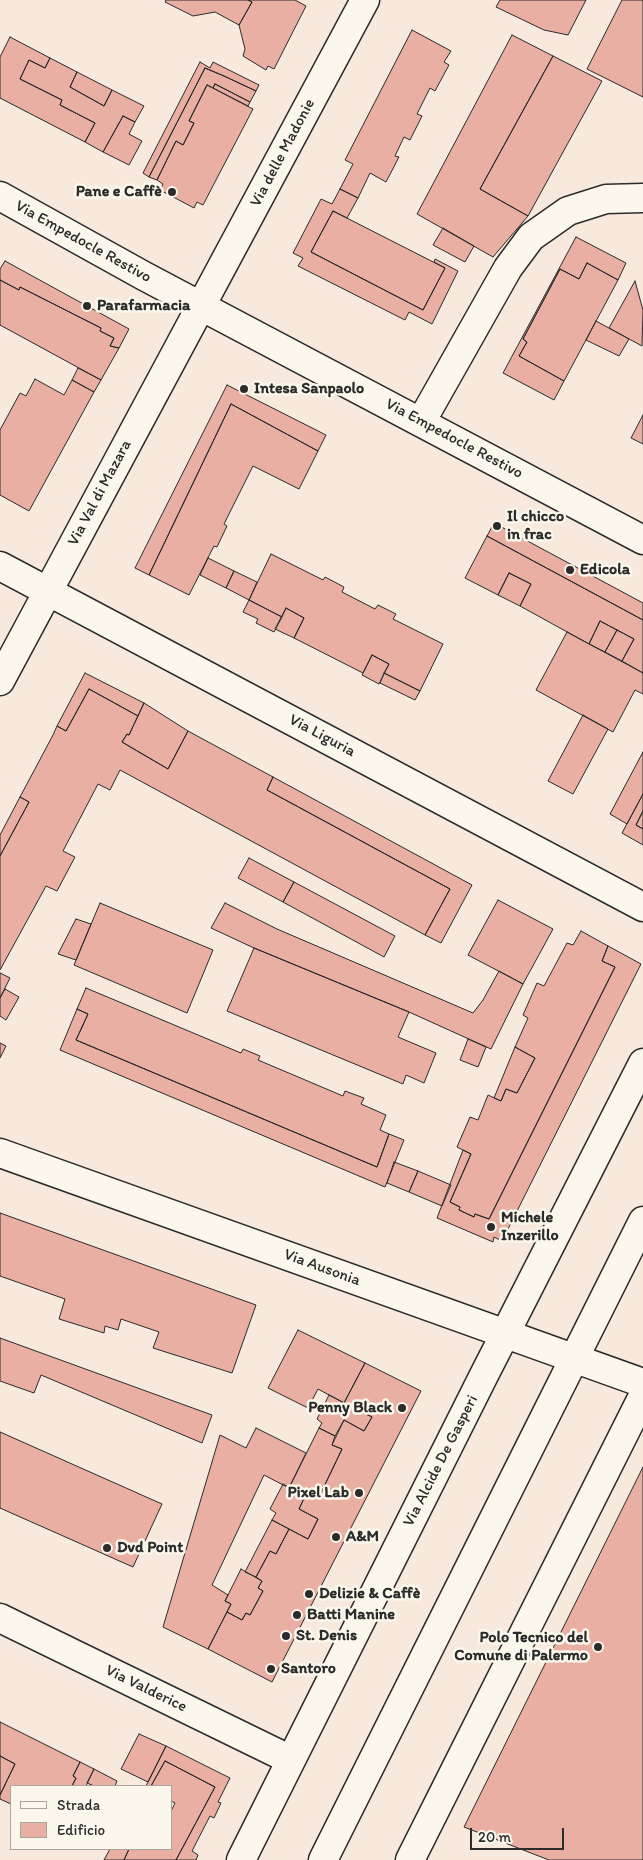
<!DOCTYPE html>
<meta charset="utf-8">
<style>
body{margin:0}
#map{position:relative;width:643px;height:1860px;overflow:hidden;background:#f7e9dd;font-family:Itim,sans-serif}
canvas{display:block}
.legend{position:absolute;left:10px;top:1785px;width:162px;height:65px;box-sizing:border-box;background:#fbf7ec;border:1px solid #a8a59f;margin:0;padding:6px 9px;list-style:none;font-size:15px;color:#2b2b2b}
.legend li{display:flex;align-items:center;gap:10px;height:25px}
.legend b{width:25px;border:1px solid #a8a59f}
.scale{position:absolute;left:470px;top:1828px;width:94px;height:22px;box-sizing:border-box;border:2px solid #2b2b2b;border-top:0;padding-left:6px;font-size:15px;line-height:18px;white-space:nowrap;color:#2b2b2b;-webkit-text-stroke:4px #fbf7ec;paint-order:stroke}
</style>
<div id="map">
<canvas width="643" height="1860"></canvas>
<ul class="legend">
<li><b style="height:6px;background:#fbf7ec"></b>Strada</li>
<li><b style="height:14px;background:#e8afa2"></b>Edificio</li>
</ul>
<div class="scale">20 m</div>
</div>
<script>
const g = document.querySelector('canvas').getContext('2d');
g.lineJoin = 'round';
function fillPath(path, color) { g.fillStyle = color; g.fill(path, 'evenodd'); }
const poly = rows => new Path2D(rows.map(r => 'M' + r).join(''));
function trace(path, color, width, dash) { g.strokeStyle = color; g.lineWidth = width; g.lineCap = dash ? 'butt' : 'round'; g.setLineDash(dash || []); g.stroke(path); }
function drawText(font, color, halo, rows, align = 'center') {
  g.font = font + ' Itim,sans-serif'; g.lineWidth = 5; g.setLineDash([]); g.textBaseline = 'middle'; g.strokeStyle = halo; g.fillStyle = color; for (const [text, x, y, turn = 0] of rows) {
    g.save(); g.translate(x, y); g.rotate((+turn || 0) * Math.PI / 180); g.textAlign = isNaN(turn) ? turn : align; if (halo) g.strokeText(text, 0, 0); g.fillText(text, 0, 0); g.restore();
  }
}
const building = poly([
 [166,0,248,0,252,2,239,25,215,12,193,16,165,2,166,0],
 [248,0,295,0,306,6,274,69,268,66,266,70,243,56,245,49,239,25,252,2,248,0],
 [500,0,586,0,568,35,544,30,496,7,500,0],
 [622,0,643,0,643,97,587,69,622,0],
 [412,30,451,51,444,62,449,65,435,91,430,88,417,114,422,116,410,140,404,137,395,156,399,157,386,182,370,173,358,198,340,189,353,164,345,160,412,30],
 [512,35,553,56,480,189,528,216,493,257,417,214,512,35],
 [10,37,50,58,45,68,29,60,20,79,62,100,60,105,95,123,85,142,0,98,0,57,10,37],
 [553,56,602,81,528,216,480,189,553,56],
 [50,58,77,72,70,87,104,106,112,90,144,106,135,122,123,116,103,152,85,142,95,123,60,105,62,100,20,79,29,60,45,68,50,58],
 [200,62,210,68,213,62,259,85,256,91,224,76,205,68,149,177,143,173,200,62],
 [205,68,224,76,256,91,250,102,215,84,213,88,207,85,189,121,194,123,183,145,176,141,157,180,149,177,205,68],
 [77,72,112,90,104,106,70,87,77,72],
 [215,84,250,102,248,106,213,88,215,84],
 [207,85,253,109,203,205,197,202,194,208,160,190,163,184,157,180,176,141,183,145,194,123,189,121,207,85],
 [123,116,135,122,129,134,142,141,129,165,103,152,123,116],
 [340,189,358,198,347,218,333,211,311,252,423,310,445,268,434,262,435,259,458,271,432,324,409,312,405,320,298,266,303,258,293,253,321,199,332,204,340,189],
 [333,211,445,268,423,310,311,252,333,211],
 [443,228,474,246,465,262,433,245,443,228],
 [576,237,626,263,618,280,587,263,579,279,560,269,523,339,527,342,519,356,564,381,554,400,503,373,576,237],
 [5,261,129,329,119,348,110,346,114,338,100,331,101,328,20,287,19,290,0,280,0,269,5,261],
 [587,263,618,280,564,381,519,356,527,342,523,339,560,269,579,279,587,263],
 [0,280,19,290,20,287,101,328,100,331,114,338,110,346,119,348,101,380,0,325,0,280],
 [635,281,643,310,642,346,609,328,635,281],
 [596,321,629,339,619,356,586,340,596,321],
 [78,368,101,380,94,392,72,380,78,368],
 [35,379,64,395,72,380,94,392,29,511,0,495,0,430,20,393,26,396,35,379],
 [227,385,326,435,318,451,231,404,149,575,135,568,227,385],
 [231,404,318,451,299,489,253,466,224,524,227,526,217,547,214,546,189,595,149,575,231,404],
 [643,415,643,444,631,438,643,415],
 [494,523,643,603,643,620,487,536,494,523],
 [487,536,643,620,643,673,622,661,634,639,600,621,589,644,520,606,531,584,509,573,498,595,465,578,487,536],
 [271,554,323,580,325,577,344,587,342,592,375,609,378,605,396,614,393,619,443,644,420,691,384,673,389,664,372,655,363,673,294,638,304,618,286,608,282,617,249,600,271,554],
 [208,558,234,571,226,588,200,575,208,558],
 [234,571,257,582,249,600,226,588,234,571],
 [509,573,531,584,520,606,498,595,509,573],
 [249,600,282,617,274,632,256,623,258,619,243,612,249,600],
 [286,608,304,618,294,638,275,629,286,608],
 [600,621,617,630,605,652,589,644,600,621],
 [617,630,634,639,622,661,605,652,617,630],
 [567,632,643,673,643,694,635,690,613,732,536,690,567,632],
 [372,655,389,664,379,684,362,675,372,655],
 [85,673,144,703,138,716,89,689,66,731,57,726,85,673],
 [384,673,420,691,415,700,380,683,384,673],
 [89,689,138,716,129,735,127,734,122,742,168,769,188,731,273,777,267,790,450,889,425,935,120,770,110,790,98,784,63,851,75,857,57,891,46,886,0,970,0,856,29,802,20,797,53,735,57,726,66,731,89,689],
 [144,703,188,731,168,769,122,742,127,734,129,735,144,703],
 [583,715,608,729,573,794,548,781,583,715],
 [643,752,643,794,627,824,610,814,643,752],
 [273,777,472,885,441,943,425,935,450,889,267,790,273,777],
 [643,794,643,811,636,825,643,829,643,845,622,833,643,794],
 [20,797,29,802,0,856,0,835,20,797],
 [643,811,643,829,636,825,643,811],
 [249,858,294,882,283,902,238,878,249,858],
 [294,882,395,936,384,957,283,902,294,882],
 [498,900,553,929,523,984,468,955,498,900],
 [100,903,213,950,187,1013,74,965,100,903],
 [225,903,277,929,473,1013,483,1000,499,971,523,984,491,1049,409,1012,254,948,211,928,225,903],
 [76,919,91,924,76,960,58,954,76,919],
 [581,931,608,946,602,961,615,967,489,1219,475,1214,474,1217,459,1210,460,1207,450,1202,471,1154,457,1147,470,1117,478,1120,488,1095,501,1101,506,1089,517,1093,535,1058,515,1047,528,1018,523,1015,537,983,544,986,567,943,573,945,581,931],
 [608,946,641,964,502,1241,494,1237,493,1242,437,1218,463,1150,471,1154,450,1202,460,1207,459,1210,474,1217,475,1214,489,1219,615,967,602,961,608,946],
 [254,948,409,1012,398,1037,436,1053,424,1083,406,1075,403,1084,227,1011,254,948],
 [0,973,10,978,0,998,0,973],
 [86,988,241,1053,243,1049,260,1056,258,1060,343,1096,345,1091,364,1098,361,1104,386,1115,380,1130,389,1134,377,1167,76,1040,88,1014,77,1009,86,988],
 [5,989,19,997,6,1020,0,1016,0,998,5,989],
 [77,1009,88,1014,76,1040,377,1167,389,1134,404,1140,385,1187,60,1050,77,1009],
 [468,1039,486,1047,478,1067,460,1060,468,1039],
 [0,1043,6,1046,0,1058,0,1043],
 [515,1047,535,1058,517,1093,506,1089,501,1101,494,1098,515,1047],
 [394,1162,418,1171,409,1192,387,1183,394,1162],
 [418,1171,451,1185,442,1206,409,1192,418,1171],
 [0,1213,256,1305,232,1373,153,1348,159,1332,121,1319,118,1330,105,1326,104,1333,59,1319,65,1299,0,1276,0,1213],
 [298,1330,365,1363,344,1403,318,1389,308,1408,268,1388,298,1330],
 [0,1338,212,1415,202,1443,41,1375,34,1393,0,1381,0,1338],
 [365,1363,421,1391,272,1682,208,1649,227,1612,242,1620,246,1613,250,1615,263,1591,258,1588,262,1581,256,1577,270,1551,276,1554,289,1529,308,1539,318,1519,299,1509,309,1488,321,1493,342,1449,332,1445,344,1420,364,1431,372,1417,344,1403,365,1363],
 [329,1395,372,1417,364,1431,344,1420,335,1436,319,1428,322,1423,317,1419,329,1395],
 [256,1428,306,1453,289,1488,264,1475,212,1585,228,1595,225,1601,231,1604,208,1649,163,1627,220,1435,246,1448,256,1428],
 [319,1428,335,1436,332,1445,342,1449,321,1493,309,1488,305,1496,289,1488,319,1428],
 [0,1432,162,1504,133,1567,0,1508,0,1432],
 [643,1467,643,1860,549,1860,464,1827,643,1467],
 [283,1484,305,1496,299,1509,318,1519,308,1539,272,1520,276,1513,270,1509,283,1484],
 [272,1520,289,1529,276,1554,270,1551,256,1577,245,1572,272,1520],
 [241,1569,262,1581,258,1588,263,1591,250,1615,246,1613,242,1620,227,1612,231,1604,225,1601,241,1569],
 [0,1722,80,1762,73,1776,76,1778,72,1786,11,1786,11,1804,0,1799,0,1795,15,1764,0,1756,0,1722],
 [139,1734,166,1746,148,1782,121,1769,139,1734],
 [166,1746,230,1778,218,1802,221,1803,214,1818,210,1816,192,1851,198,1855,196,1860,176,1860,215,1787,165,1761,151,1786,146,1786,166,1746],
 [0,1756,15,1764,0,1795,0,1756],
 [165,1761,215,1787,176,1860,124,1860,129,1849,171,1849,171,1811,175,1803,171,1801,171,1786,151,1786,165,1761],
 [80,1762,94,1769,86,1786,72,1786,76,1778,73,1776,80,1762],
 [94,1769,117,1781,115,1786,94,1786,87,1783,94,1769],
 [110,1849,129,1849,124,1860,104,1860,110,1849]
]);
fillPath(building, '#e8afa2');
trace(building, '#2b2b2b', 1);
const minor = poly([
 [0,196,144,276,643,540],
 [421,422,508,268,531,237,568,211,606,199,643,198],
 [0,566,643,907],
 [0,681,365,0],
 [0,1153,643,1383],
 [0,1618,291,1760],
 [241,1860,482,1379,643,1063],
 [323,1860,643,1221],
 [410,1860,643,1396]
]);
trace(minor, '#2b2b2b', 31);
trace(minor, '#fbf7ec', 28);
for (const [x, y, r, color] of [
 [172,192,5,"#2b2b2b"],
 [87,306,5,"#2b2b2b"],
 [244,389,5,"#2b2b2b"],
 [497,526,5,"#2b2b2b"],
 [570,570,5,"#2b2b2b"],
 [491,1227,5,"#2b2b2b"],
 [402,1408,5,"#2b2b2b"],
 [359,1493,5,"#2b2b2b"],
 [336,1537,5,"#2b2b2b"],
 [107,1548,5,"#2b2b2b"],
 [309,1594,5,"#2b2b2b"],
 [297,1615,5,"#2b2b2b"],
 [286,1636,5,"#2b2b2b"],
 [598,1647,5,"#2b2b2b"],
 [271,1669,5,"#2b2b2b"]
]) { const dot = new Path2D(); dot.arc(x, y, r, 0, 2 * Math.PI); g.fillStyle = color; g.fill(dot); trace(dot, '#fbf7ec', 2); }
drawText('16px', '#2b2b2b', '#fbf7ec', [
 ["Via delle Madonie",283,153,-62],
 ["Via Empedocle Restivo",83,242,29],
 ["Via Empedocle Restivo",454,439,28],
 ["Via Val di Mazara",100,493,-62],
 ["Via Liguria",322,736,28],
 ["Via Ausonia",322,1268,20],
 ["Via Alcide De Gasperi",441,1461,-63],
 ["Via Valderice",146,1689,26]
]);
drawText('bold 16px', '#2b2b2b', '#fbf7ec', [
 ["Pane e Caffè",162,192,"right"],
 ["Parafarmacia",97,306],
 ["Intesa Sanpaolo",254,389],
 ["Il chicco",507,517],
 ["in frac",507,535],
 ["Edicola",580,570],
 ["Michele",501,1218],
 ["Inzerillo",501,1236],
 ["Penny Black",392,1408,"right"],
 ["Pixel Lab",349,1493,"right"],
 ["A&M",346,1537],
 ["Dvd Point",117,1548],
 ["Delizie & Caffè",319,1594],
 ["Batti Manine",307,1615],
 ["St. Denis",296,1636],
 ["Polo Tecnico del",588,1638,"right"],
 ["Comune di Palermo",588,1656,"right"],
 ["Santoro",281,1669]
], 'left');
</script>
